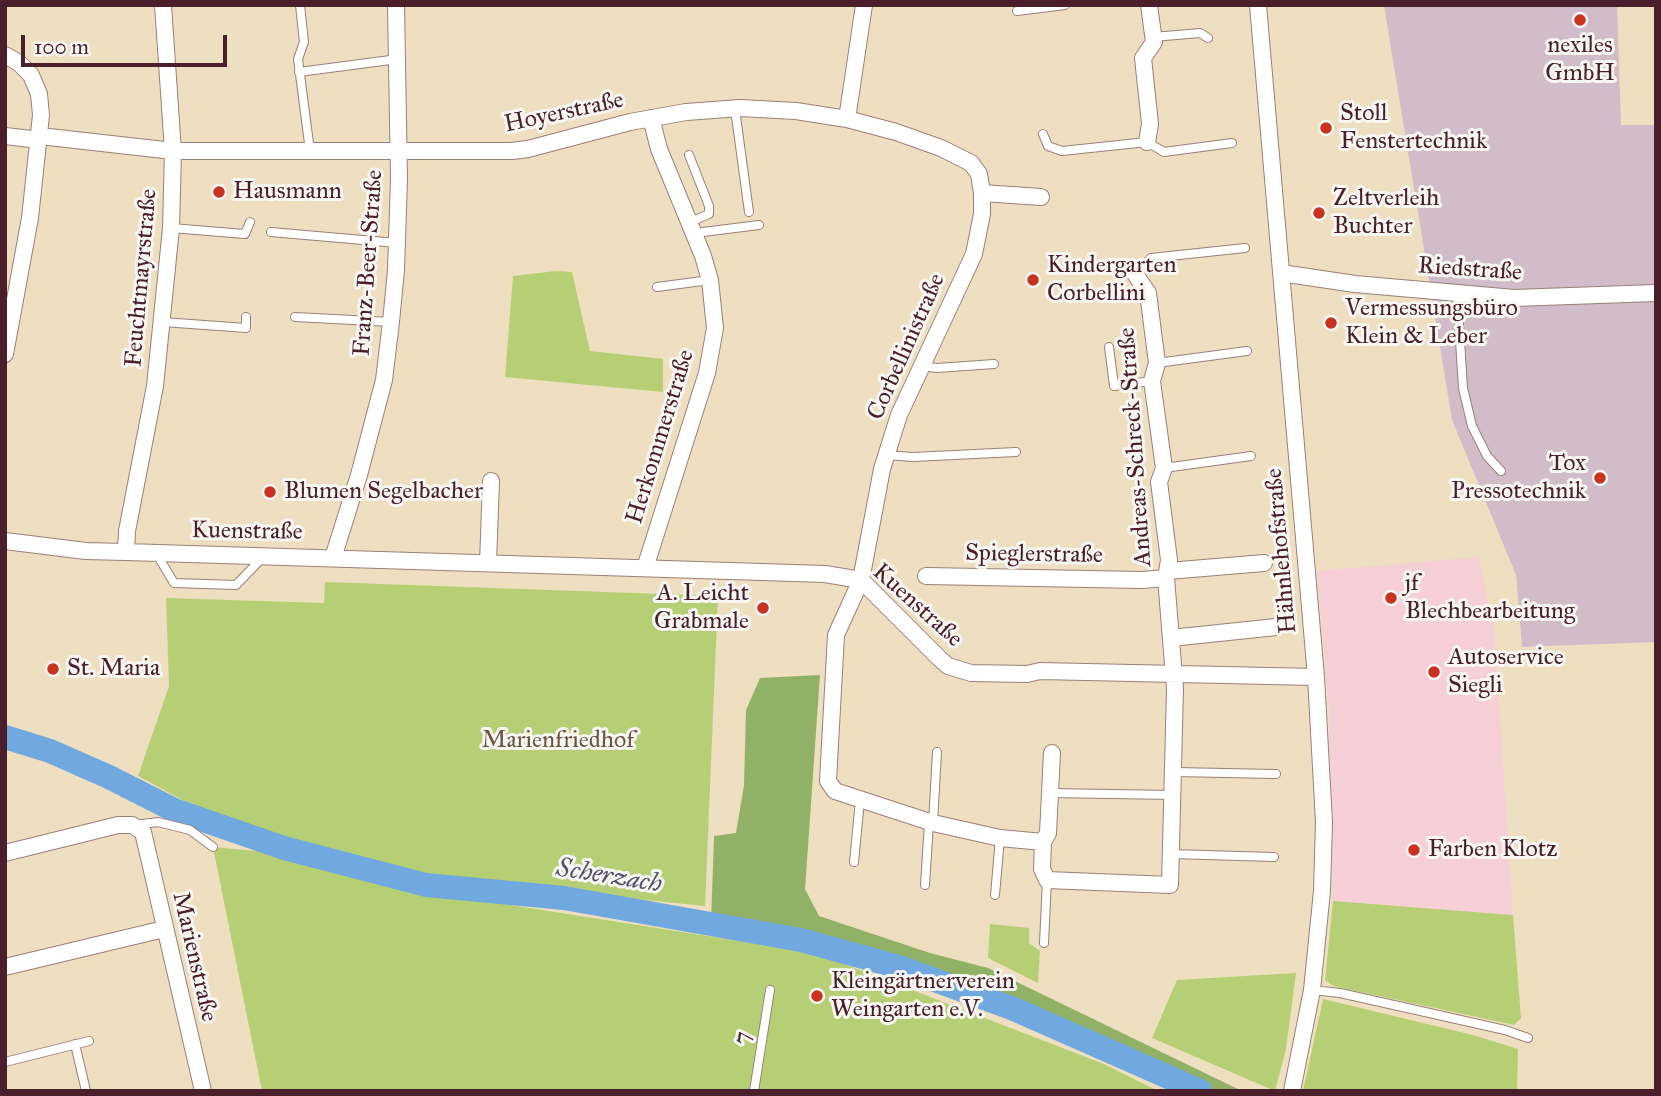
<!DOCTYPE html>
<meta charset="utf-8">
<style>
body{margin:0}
#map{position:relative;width:1661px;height:1096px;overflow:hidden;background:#eedfc0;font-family:"IM FELL Great Primer",serif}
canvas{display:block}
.frame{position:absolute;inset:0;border:7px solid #4a1f2b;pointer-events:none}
.scale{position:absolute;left:21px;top:35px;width:206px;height:32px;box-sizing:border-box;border:4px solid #4a1f2b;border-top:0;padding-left:9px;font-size:21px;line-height:24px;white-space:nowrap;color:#4a1f2b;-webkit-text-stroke:5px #f6f6f2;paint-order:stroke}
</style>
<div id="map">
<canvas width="1661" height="1096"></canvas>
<div class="frame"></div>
<div class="scale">100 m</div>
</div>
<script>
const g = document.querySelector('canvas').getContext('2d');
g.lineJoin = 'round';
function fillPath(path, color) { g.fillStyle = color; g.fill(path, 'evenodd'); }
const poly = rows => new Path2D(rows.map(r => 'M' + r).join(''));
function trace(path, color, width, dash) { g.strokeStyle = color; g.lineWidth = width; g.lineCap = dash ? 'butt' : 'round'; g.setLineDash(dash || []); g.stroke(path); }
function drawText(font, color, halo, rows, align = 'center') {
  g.font = font + ' "IM FELL Great Primer",serif'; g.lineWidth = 6; g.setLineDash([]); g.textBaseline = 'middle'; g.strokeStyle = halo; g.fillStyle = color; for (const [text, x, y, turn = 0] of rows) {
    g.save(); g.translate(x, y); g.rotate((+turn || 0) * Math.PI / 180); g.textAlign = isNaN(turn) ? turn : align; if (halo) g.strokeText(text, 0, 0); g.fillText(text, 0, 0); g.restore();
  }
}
fillPath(poly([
 [1478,557,1494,627,1513,915,1333,901,1329,708,1317,571]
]), '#f6cfd7');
fillPath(poly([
 [1384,5,1617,5,1621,125,1656,125,1656,642,1522,647,1516,575,1452,420]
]), '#d1bdc9');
fillPath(poly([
 [556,271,572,272,590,351,663,359,663,392,505,377,513,276],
 [325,582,718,596,705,906,404,876,221,821,138,776,169,686,166,598,324,603],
 [213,847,290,854,402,888,816,953,1104,1064,1158,1091,262,1091],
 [1333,901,1513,915,1521,1018,1514,1025,1333,986,1325,980],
 [990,924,1029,928,1029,943,1040,951,1038,983,988,958],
 [1296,973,1286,1049,1275,1091,1152,1038,1177,980],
 [1323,999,1473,1035,1518,1049,1517,1091,1303,1091]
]), '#b7cf74');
fillPath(poly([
 [820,675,805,889,819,916,930,953,988,968,1242,1091,1189,1091,1060,1030,811,941,711,923,714,836,736,833,744,785,746,710,760,678]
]), '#91b266');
trace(poly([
 [5,737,50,751,109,777,174,810,284,848,426,885,564,898,801,940,899,967,1014,1009,1200,1091]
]), '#70a9e0', 24);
const service = poly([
 [300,5,304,42,298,59,310,151],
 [1017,11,1065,5],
 [1153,37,1200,33,1208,38],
 [299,72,398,59],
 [735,109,749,212],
 [1043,134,1048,146,1062,151,1147,142,1164,152,1232,143],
 [689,155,709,206,709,214,690,222],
 [171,228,245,234,250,222],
 [271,232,397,243],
 [695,233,759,225],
 [1135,274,1151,258,1245,248],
 [657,287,710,280],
 [1457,293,1463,388,1472,426,1487,456,1501,471],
 [295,317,391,322],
 [163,322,246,328,246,317],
 [1109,347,1114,386,1152,381],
 [1157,363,1247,351],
 [920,366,937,368,994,364],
 [885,455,913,457,1016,452],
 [1164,468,1251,456],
 [156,553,174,583,236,585,264,556],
 [1174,772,1276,774],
 [1050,793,1173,795],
 [933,823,937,752],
 [135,825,158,822,190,830,213,847],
 [1171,854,1274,857],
 [854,862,860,800],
 [925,885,929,822],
 [995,895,1000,838],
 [1044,943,1047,880],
 [1312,990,1340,993,1425,1012,1505,1030,1528,1038],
 [75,1044,86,1091],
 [5,1062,89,1041],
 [754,1091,770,990]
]);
const minor = poly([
 [1258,5,1316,677,1324,822,1322,891,1312,990,1292,1091],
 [5,55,19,63,31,75,39,94,41,115,30,218,5,354],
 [847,119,864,5],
 [5,136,40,140],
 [40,136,173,151,512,151,528,149,630,122,686,112,740,108,796,111,847,119,896,132,941,148,971,163,979,174,982,193,982,214,974,254,899,415,882,469,861,580,836,635,828,781,835,791,933,823,1000,838,1043,842,1048,833,1052,753],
 [1147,142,1150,124,1143,58,1154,42,1149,5],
 [982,193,1041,197],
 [1281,273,1355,284,1514,298,1656,293],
 [5,541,86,551,126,552,825,574,861,580,940,659,948,666,971,673,1027,674,1040,671,1316,677],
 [126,552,127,531,155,386,171,228,173,151,163,5],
 [333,558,359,475,384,380,391,322,396,270,399,179,396,5],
 [488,563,491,481],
 [645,568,707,373,715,328,710,280,703,256,659,149,651,118],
 [1168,571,1264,563],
 [926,576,1142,580,1166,578],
 [1171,638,1276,627],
 [1043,842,1042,869,1047,880,1170,885,1175,689,1166,578,1169,560,1159,482,1164,468,1152,381,1157,363,1148,293,1135,274],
 [5,853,118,825,132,825,143,832,203,1091],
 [5,967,164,929]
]);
trace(service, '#9c7f76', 10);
trace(minor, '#9c7f76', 18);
trace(service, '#fff', 8);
trace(minor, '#fff', 16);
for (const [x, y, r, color] of [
 [1580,20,7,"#c8321e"],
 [1326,128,7,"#c8321e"],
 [219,192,7,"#c8321e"],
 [1319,213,7,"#c8321e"],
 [1033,280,7,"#c8321e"],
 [1331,323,7,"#c8321e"],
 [1600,478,7,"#c8321e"],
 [270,492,7,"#c8321e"],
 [1391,598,7,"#c8321e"],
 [763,608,7,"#c8321e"],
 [53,669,7,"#c8321e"],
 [1434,672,7,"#c8321e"],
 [1414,850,7,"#c8321e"],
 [817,996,7,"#c8321e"]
]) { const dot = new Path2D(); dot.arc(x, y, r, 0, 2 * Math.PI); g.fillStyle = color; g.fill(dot); trace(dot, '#f6f6f2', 2.5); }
drawText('24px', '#4a1f2b', '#f6f6f2', [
 ["nexiles",1580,46,"center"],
 ["GmbH",1580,74,"center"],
 ["Stoll",1340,114],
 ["Fenstertechnik",1340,142],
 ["Hausmann",233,192],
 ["Zeltverleih",1333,199],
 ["Buchter",1333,227],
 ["Kindergarten",1047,266],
 ["Corbellini",1047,294],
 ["Vermessungsbüro",1345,309],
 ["Klein & Leber",1345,337],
 ["Tox",1586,464,"right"],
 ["Pressotechnik",1586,492,"right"],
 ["Blumen Segelbacher",284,492],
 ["jf",1405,584],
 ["Blechbearbeitung",1405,612],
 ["A. Leicht",749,594,"right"],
 ["Grabmale",749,622,"right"],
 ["Autoservice",1448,658],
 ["Siegli",1448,686],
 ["St. Maria",67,669],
 ["Farben Klotz",1428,850],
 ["Kleingärtnerverein",831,982],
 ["Weingarten e.V.",831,1010]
], 'left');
drawText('24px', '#4a1f2b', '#f6f6f2', [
 ["Hoyerstraße",564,113,-12],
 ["Franz-Beer-Straße",369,263,-86],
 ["Riedstraße",1470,270,4],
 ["Feuchtmayrstraße",142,278,-85],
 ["Corbellinistraße",907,347,-66],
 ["Herkommerstraße",661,437,-73],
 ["Andreas-Schreck-Straße",1136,447,-94],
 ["Kuenstraße",247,532,1],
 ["Hähnlehofstraße",1282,551,-95],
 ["Spieglerstraße",1034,555,1],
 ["Kuenstraße",917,606,42],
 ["Marienstraße",194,957,77],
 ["7",743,1038,-81]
]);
drawText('24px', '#6b5441', '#f6f6f2', [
 ["Marienfriedhof",558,741]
]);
drawText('italic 26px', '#574f6a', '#f6f6f2', [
 ["Scherzach",609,877,9]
]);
</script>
